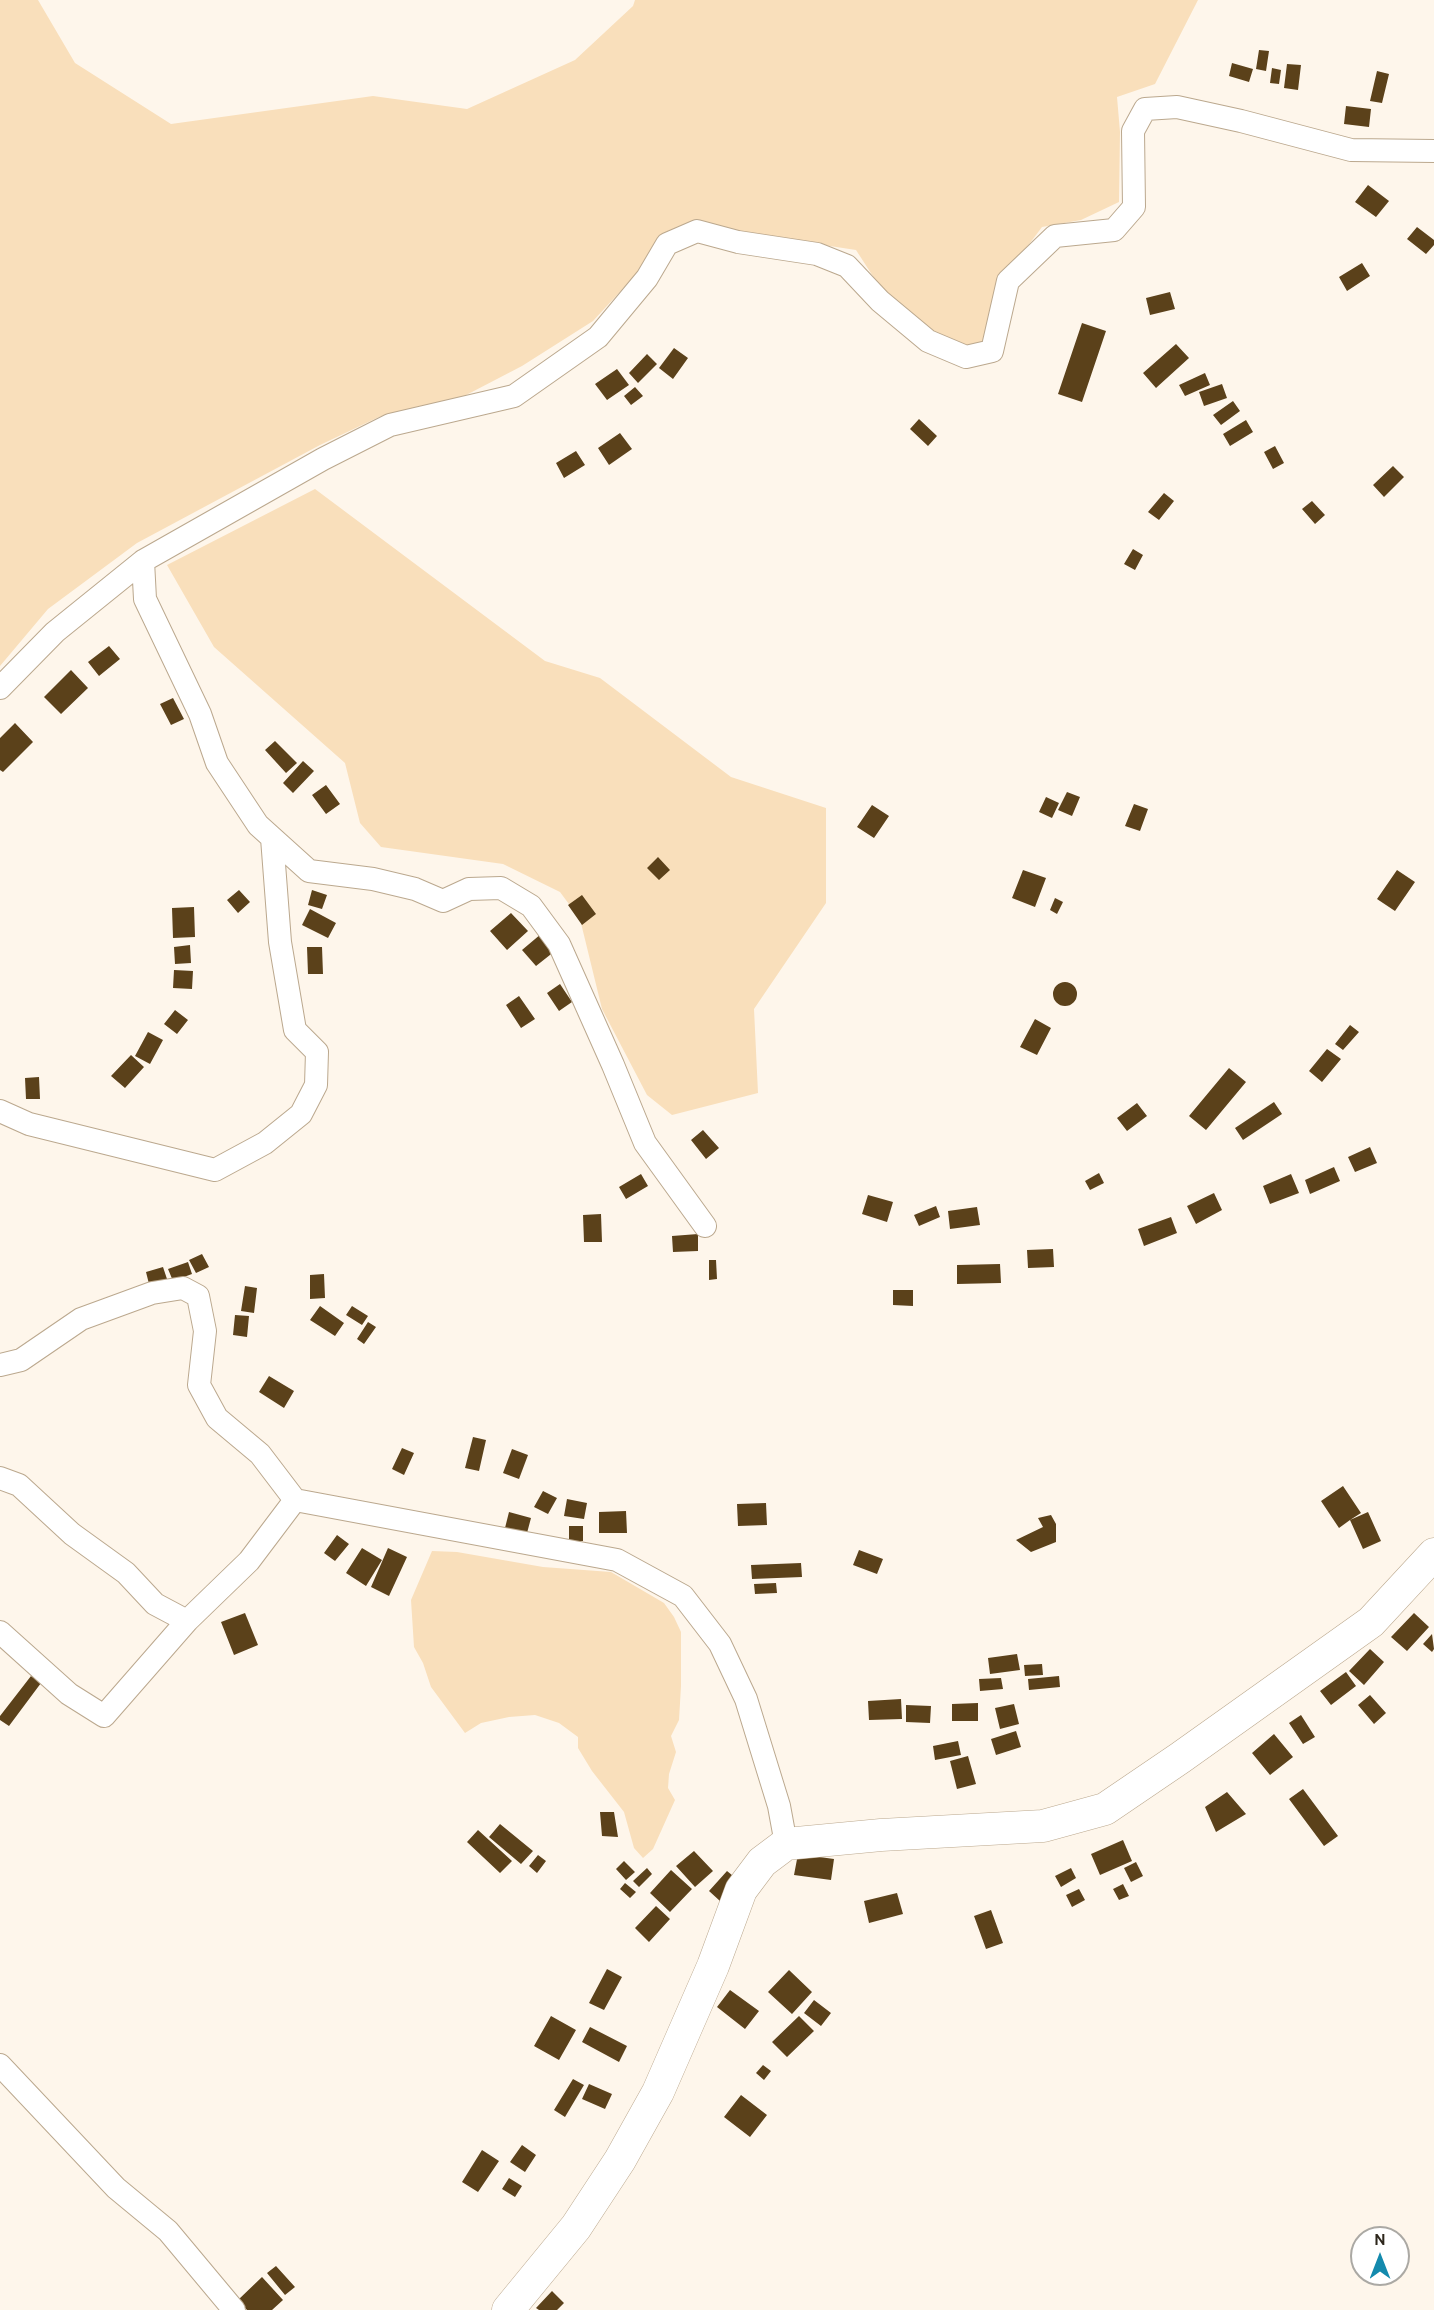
<!DOCTYPE html>
<style>
body{margin:0}
#map{position:relative;width:1434px;height:2310px;overflow:hidden;background:#fef6eb;font-family:Cabin,sans-serif}
canvas{display:block}
.north{position:absolute;left:1350px;top:2226px;width:60px;height:60px;box-sizing:border-box;background:#fff;border:2px solid #aba9a4;border-radius:50%;rotate:0deg;font-size:16px;font-weight:700;line-height:24px;text-align:center;color:#2e271c}
.north::after{content:'';display:block;margin:auto;width:21px;height:27px;background:#148aad;clip-path:polygon(50% 0,100% 100%,50% 72%,0 100%)}
</style>
<div id="map">
<canvas width="1434" height="2310"></canvas>
<div class="north">N</div>
</div>
<script>
const g = document.querySelector('canvas').getContext('2d');
g.lineJoin = 'round';
function fillPath(path, color) { g.fillStyle = color; g.fill(path, 'evenodd'); }
const poly = rows => new Path2D(rows.map(r => 'M' + r).join(''));
function trace(path, color, width, dash) { g.strokeStyle = color; g.lineWidth = width; g.lineCap = dash ? 'butt' : 'round'; g.setLineDash(dash || []); g.stroke(path); }
fillPath(poly([
 [0,0,38,0,75,63,171,124,373,96,467,109,575,60,633,6,635,0,1198,0,1155,84,1117,97,1120,132,1119,202,1081,220,1042,227,1003,279,988,342,965,350,934,335,887,298,856,250,745,233,695,220,665,236,641,269,593,321,522,366,447,405,381,416,320,445,137,543,48,609,0,666],
 [315,489,545,661,600,678,731,777,826,808,826,903,754,1009,758,1093,672,1115,647,1095,602,1009,580,919,560,892,503,864,381,847,360,823,345,763,214,647,167,565],
 [432,1551,457,1552,543,1567,611,1572,664,1603,674,1617,681,1632,681,1686,679,1720,671,1736,676,1752,669,1774,668,1788,675,1800,653,1849,643,1858,634,1848,624,1812,592,1771,578,1748,578,1737,559,1723,535,1715,509,1717,481,1723,465,1733,431,1687,423,1663,414,1647,411,1600]
]), '#f9dfbb');
fillPath(poly([
 [1259,50,1269,51,1266,71,1256,69],
 [1232,63,1253,69,1249,82,1229,76],
 [1287,64,1301,65,1298,90,1284,88],
 [1272,68,1281,70,1279,84,1270,83],
 [1377,71,1389,74,1382,103,1370,101],
 [1346,106,1371,109,1369,127,1344,124],
 [1368,185,1389,201,1376,217,1355,202],
 [1417,227,1434,240,1434,245,1426,254,1407,239],
 [1362,263,1370,276,1347,291,1339,277],
 [1170,292,1175,309,1150,315,1146,298],
 [1082,323,1106,331,1082,402,1058,394],
 [1176,344,1189,358,1156,388,1143,373],
 [674,348,688,358,673,379,659,368],
 [647,354,657,364,638,383,629,373],
 [617,369,629,385,607,400,595,384],
 [1205,373,1210,385,1185,396,1179,385],
 [1222,384,1227,398,1204,406,1199,392],
 [635,387,643,396,631,405,624,396],
 [1233,401,1240,411,1221,425,1213,415],
 [919,419,937,436,928,446,910,429],
 [1246,420,1253,432,1230,446,1223,434],
 [620,433,632,449,609,465,598,448],
 [1275,446,1284,463,1273,469,1264,452],
 [576,451,585,465,564,478,556,463],
 [1393,466,1404,477,1384,497,1373,485],
 [1164,493,1174,501,1159,520,1148,512],
 [1312,501,1325,515,1315,524,1302,509],
 [1133,549,1143,555,1135,570,1124,564],
 [109,646,120,659,99,676,88,662],
 [71,670,88,688,61,714,44,697],
 [173,698,184,719,171,725,160,704],
 [15,723,33,742,3,772,0,770,0,738],
 [275,741,297,763,286,773,265,750],
 [303,761,314,771,293,793,283,783],
 [326,785,340,804,326,814,312,795],
 [1067,792,1080,797,1072,816,1058,810],
 [1046,797,1059,803,1052,818,1039,812],
 [1134,804,1148,809,1140,831,1125,826],
 [872,805,889,816,874,838,857,827],
 [658,857,670,870,659,880,647,868],
 [1023,870,1046,878,1035,907,1012,898],
 [1397,870,1415,882,1395,911,1377,899],
 [239,890,250,902,238,913,227,900],
 [312,890,327,895,322,909,308,905],
 [582,895,596,914,582,925,568,905],
 [1055,898,1063,902,1057,914,1050,910],
 [194,907,195,937,173,938,172,908],
 [310,909,336,923,328,938,302,925],
 [511,913,528,931,507,950,490,931],
 [541,934,555,951,536,966,522,950],
 [190,945,191,963,175,964,174,947],
 [307,947,322,947,323,974,308,974],
 [174,970,193,971,192,989,173,988],
 '1053 994a12 12 0 1 1 24 0a12 12 0 1 1-24 0Z',
 [560,984,572,1002,559,1011,547,993],
 [519,996,535,1019,521,1028,506,1005],
 [175,1010,188,1020,177,1034,164,1024],
 [1035,1019,1051,1028,1037,1055,1020,1047],
 [1350,1025,1359,1032,1343,1050,1335,1044],
 [148,1032,163,1040,150,1064,135,1056],
 [1327,1049,1341,1059,1322,1082,1309,1071],
 [131,1055,144,1067,125,1088,111,1076],
 [1229,1068,1246,1082,1206,1130,1189,1116],
 [39,1077,40,1099,26,1099,25,1078],
 [1274,1102,1282,1114,1243,1140,1235,1128],
 [1137,1103,1147,1116,1127,1131,1117,1118],
 [703,1130,719,1148,706,1159,691,1140],
 [1370,1147,1377,1163,1355,1172,1348,1157],
 [1334,1167,1340,1181,1310,1194,1305,1180],
 [1099,1173,1104,1183,1090,1190,1085,1181],
 [641,1174,648,1186,626,1199,619,1187],
 [1291,1174,1299,1193,1270,1204,1263,1186],
 [1214,1193,1222,1210,1196,1224,1187,1206],
 [868,1195,893,1202,887,1222,862,1214],
 [936,1206,940,1217,919,1226,914,1215],
 [977,1207,980,1225,950,1229,948,1211],
 [601,1214,602,1242,584,1242,583,1215],
 [1171,1217,1177,1233,1144,1246,1138,1229],
 [698,1234,698,1251,673,1252,672,1236],
 [1053,1249,1054,1267,1028,1268,1027,1250],
 [202,1254,209,1267,196,1273,189,1260],
 [709,1260,716,1260,717,1279,709,1280],
 [188,1262,192,1274,173,1281,168,1269],
 [1000,1264,1001,1283,957,1284,957,1265],
 [163,1267,168,1282,150,1288,146,1272],
 [324,1274,325,1298,310,1299,310,1275],
 [245,1286,257,1288,254,1313,241,1311],
 [893,1290,913,1290,913,1306,893,1305],
 [320,1306,344,1323,335,1336,310,1320],
 [352,1306,368,1316,362,1325,346,1315],
 [235,1315,249,1316,247,1337,233,1335],
 [368,1322,376,1327,364,1344,357,1339],
 [269,1376,294,1391,284,1408,259,1392],
 [473,1437,486,1440,479,1471,465,1468],
 [402,1448,414,1453,404,1475,392,1469],
 [512,1449,528,1455,519,1479,503,1473],
 [1343,1486,1361,1513,1350,1520,1368,1512,1381,1541,1363,1549,1350,1520,1339,1528,1321,1501],
 [543,1491,557,1498,548,1514,534,1507],
 [567,1499,587,1503,584,1519,564,1516],
 [766,1503,767,1525,738,1526,737,1504],
 [626,1511,627,1533,599,1533,599,1512],
 [509,1512,531,1518,527,1533,505,1528],
 [1051,1515,1056,1524,1056,1542,1031,1552,1016,1540,1043,1527,1038,1518],
 [569,1526,583,1526,583,1541,569,1541],
 [337,1535,349,1544,335,1561,324,1553],
 [362,1548,382,1560,366,1586,346,1573],
 [388,1548,407,1557,389,1596,371,1587],
 [859,1550,883,1559,877,1574,853,1565],
 [801,1563,802,1577,752,1579,751,1565],
 [776,1583,777,1593,755,1594,754,1584],
 [245,1613,258,1645,234,1655,221,1622],
 [1414,1613,1429,1627,1407,1651,1391,1637],
 [1432,1634,1434,1649,1432,1652,1423,1644],
 [1370,1649,1384,1662,1364,1685,1349,1671],
 [1017,1654,1020,1670,990,1674,988,1658],
 [1042,1664,1043,1675,1025,1676,1024,1665],
 [1346,1672,1356,1686,1331,1705,1320,1691],
 [31,1676,41,1683,9,1726,0,1720,0,1716],
 [1059,1676,1060,1687,1029,1690,1028,1679],
 [1001,1678,1003,1689,980,1691,979,1679],
 [1370,1695,1386,1713,1374,1724,1358,1705],
 [901,1699,902,1719,869,1720,868,1701],
 [978,1703,978,1721,952,1721,952,1704],
 [1014,1704,1019,1724,1000,1729,995,1708],
 [906,1705,931,1706,930,1723,906,1722],
 [1301,1715,1315,1737,1303,1744,1289,1723],
 [1016,1731,1021,1747,996,1755,991,1739],
 [1274,1734,1293,1757,1270,1775,1252,1753],
 [958,1741,961,1755,935,1760,933,1746],
 [968,1756,976,1784,957,1789,950,1761],
 [1303,1789,1338,1836,1324,1846,1289,1799],
 [1227,1792,1246,1814,1216,1832,1205,1807],
 [600,1812,614,1812,618,1837,602,1836],
 [500,1824,533,1851,521,1864,489,1837],
 [478,1830,512,1861,500,1873,467,1842],
 [1123,1840,1132,1861,1100,1875,1091,1854],
 [694,1851,713,1871,695,1887,676,1866],
 [798,1854,834,1859,831,1880,794,1875],
 [538,1855,546,1861,537,1873,529,1866],
 [624,1861,635,1872,626,1880,616,1869],
 [1136,1862,1143,1876,1131,1882,1124,1868],
 [647,1868,652,1874,639,1887,633,1881],
 [1071,1868,1076,1878,1061,1887,1055,1876],
 [671,1870,692,1889,670,1912,650,1893],
 [727,1871,738,1880,720,1901,709,1891],
 [625,1883,636,1892,630,1898,620,1889],
 [1123,1884,1129,1896,1119,1900,1113,1889],
 [1079,1889,1085,1900,1072,1907,1066,1895],
 [897,1893,903,1914,869,1923,864,1901],
 [656,1906,670,1919,649,1942,635,1928],
 [991,1910,1003,1943,986,1949,974,1916],
 [607,1969,622,1977,604,2010,589,2003],
 [789,1970,812,1992,792,2014,768,1992],
 [730,1990,759,2011,745,2029,717,2007],
 [814,2000,831,2013,821,2026,804,2013],
 [551,2016,576,2030,559,2060,534,2046],
 [799,2016,814,2031,787,2057,772,2042],
 [590,2027,627,2046,619,2062,582,2042],
 [763,2065,771,2071,764,2080,756,2073],
 [573,2079,584,2085,565,2117,554,2110],
 [589,2084,612,2094,605,2109,582,2099],
 [741,2095,767,2115,750,2137,724,2117],
 [522,2145,536,2155,525,2172,510,2162],
 [482,2150,499,2161,478,2192,462,2182],
 [509,2178,522,2186,515,2197,502,2189],
 [276,2266,295,2287,285,2295,267,2273],
 [262,2277,283,2300,272,2310,247,2310,238,2300],
 [552,2291,564,2303,557,2310,539,2310,536,2308]
]), '#5b411a');
const street = poly([
 [143,561,145,599,200,714,217,763,258,825,309,871,373,879,415,889,443,901,469,889,501,888,531,906,559,944,613,1065,645,1143,705,1226],
 [0,688,55,632,143,561,323,459,390,425,514,396,598,337,647,278,667,244,697,231,738,242,817,254,847,266,880,301,928,341,966,357,992,351,1008,281,1055,236,1114,230,1134,207,1133,131,1145,109,1177,107,1241,121,1351,150,1434,151],
 [0,1111,29,1124,215,1170,265,1143,301,1114,316,1085,317,1052,295,1030,280,942,272,838],
 [0,1365,21,1360,81,1319,152,1293,183,1288,198,1296,205,1331,199,1385,217,1418,260,1454,295,1500,617,1560,683,1596,720,1644,746,1699,779,1806,786,1844],
 [0,1478,19,1485,72,1534,126,1573,155,1604,187,1621],
 [0,1632,69,1694,104,1716,187,1621,249,1561,295,1500],
 [0,2065,116,2188,168,2231,234,2310]
]);
const secondary = poly([
 [508,2310,576,2227,620,2160,658,2092,713,1966,741,1890,762,1862,786,1844,881,1835,1043,1826,1105,1809,1180,1758,1371,1622,1434,1554]
]);
trace(street, '#bba88e', 24);
trace(secondary, '#bba88e', 33);
trace(street, '#fff', 22);
trace(secondary, '#fff', 32);
</script>
